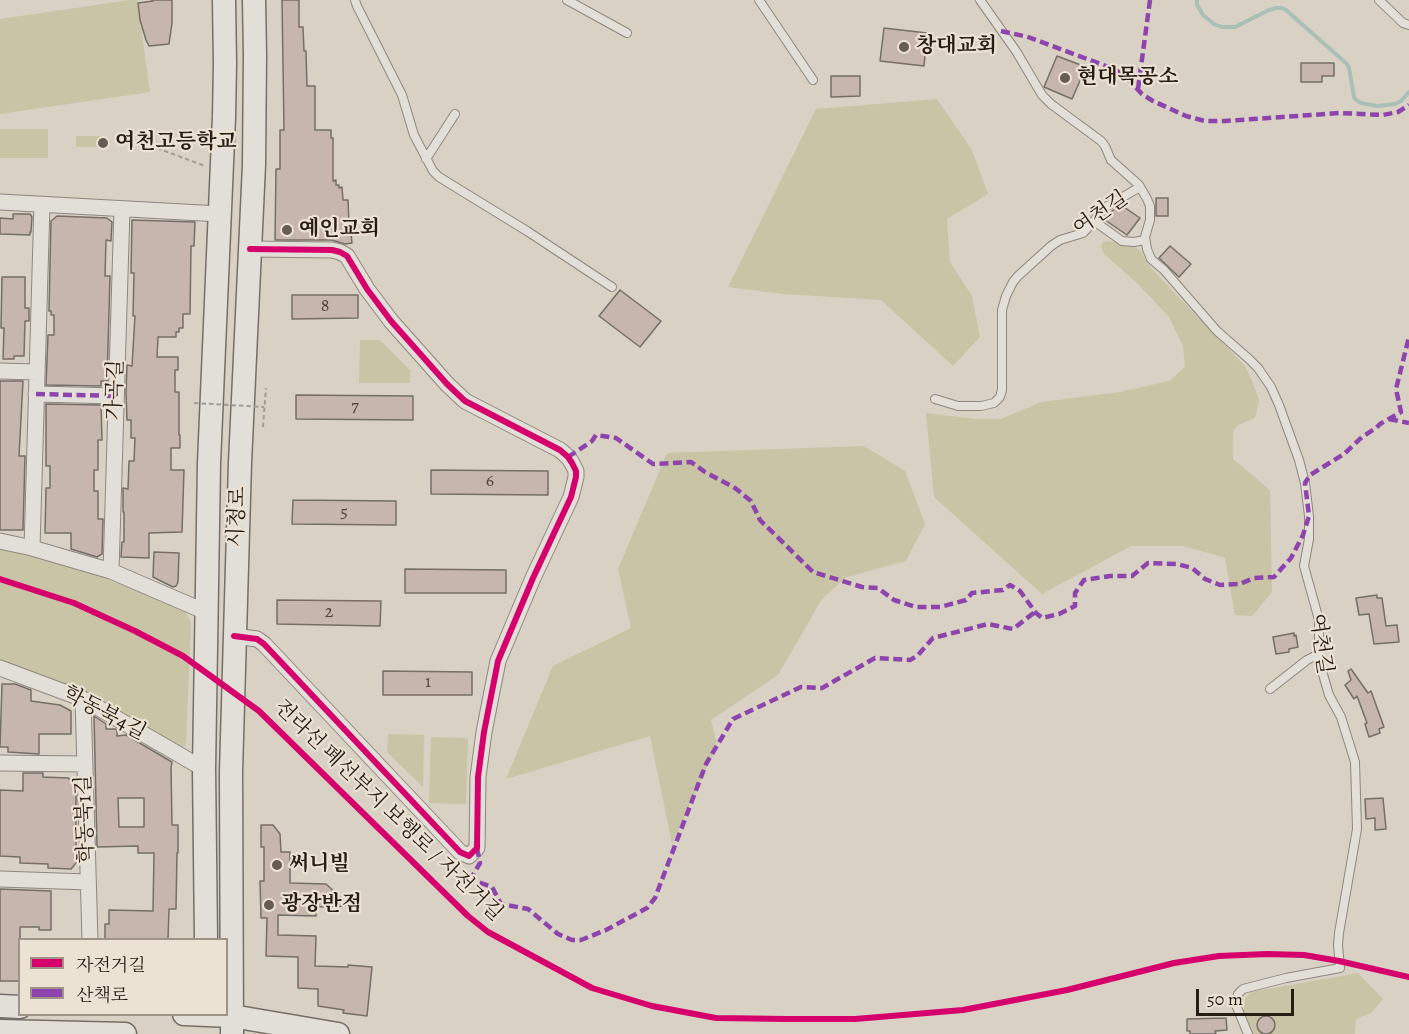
<!DOCTYPE html>
<meta charset="utf-8">
<style>
body{margin:0}
#map{position:relative;width:1409px;height:1034px;overflow:hidden;background:#d9d1c4;font-family:Alegreya,"Noto Serif KR",serif}
canvas{display:block}
.legend{position:absolute;left:18px;top:938px;width:210px;height:78px;box-sizing:border-box;background:#ece2d3;border:2px solid #9e9387;margin:0;padding:8px 10px;list-style:none;font-size:18px;color:#281d15}
.legend li{display:flex;align-items:center;gap:12px;height:30px}
.legend b{width:30px;border:2px solid #9e9387}
.scale{position:absolute;left:1196px;top:989px;width:98px;height:27px;box-sizing:border-box;border:3px solid #281d15;border-top:0;padding-left:8px;font-size:18px;line-height:21px;white-space:nowrap;color:#281d15;-webkit-text-stroke:4px #ece2d3;paint-order:stroke}
</style>
<div id="map">
<canvas width="1409" height="1034"></canvas>
<ul class="legend">
<li><b style="height:8px;background:#d6006c"></b>자전거길</li>
<li><b style="height:8px;background:#8e44ad"></b>산책로</li>
</ul>
<div class="scale">50 m</div>
</div>
<script>
const g = document.querySelector('canvas').getContext('2d');
g.lineJoin = 'round';
function fillPath(path, color) { g.fillStyle = color; g.fill(path, 'evenodd'); }
const poly = rows => new Path2D(rows.map(r => 'M' + r).join(''));
function trace(path, color, width, dash) { g.strokeStyle = color; g.lineWidth = width; g.lineCap = dash ? 'butt' : 'round'; g.setLineDash(dash || []); g.stroke(path); }
function drawText(font, color, halo, rows, align = 'center') {
  g.font = font + ' Alegreya,"Noto Serif KR",serif'; g.lineWidth = 4.5; g.setLineDash([]); g.textBaseline = 'middle'; g.strokeStyle = halo; g.fillStyle = color; for (const [text, x, y, turn = 0] of rows) {
    g.save(); g.translate(x, y); g.rotate((+turn || 0) * Math.PI / 180); g.textAlign = isNaN(turn) ? turn : align; if (halo) g.strokeText(text, 0, 0); g.fillText(text, 0, 0); g.restore();
  }
}
fillPath(poly([
 [130,0,137,0,150,92,0,114,0,19],
 [937,99,972,150,988,194,947,219,950,262,972,296,980,337,953,366,881,300,783,294,728,287,816,109],
 [0,129,48,129,48,158,0,158],
 [76,136,105,136,105,147,76,147],
 [1108,241,1134,246,1140,250,1151,268,1245,366,1253,383,1259,400,1255,418,1240,424,1235,428,1233,434,1233,459,1270,490,1272,592,1252,616,1235,615,1225,558,1184,546,1131,546,1042,594,934,497,926,413,976,419,1001,419,1041,402,1120,392,1169,381,1185,367,1183,346,1169,317,1137,283,1104,254,1101,246,1103,242],
 [360,340,380,340,410,370,410,383,359,383],
 [864,446,905,471,925,524,906,561,847,577,822,599,778,675,711,720,717,745,672,844,650,736,506,779,553,666,631,628,618,569,667,453],
 [0,549,53,561,91,573,182,609,188,616,191,623,186,745,181,747,173,746,0,661],
 [388,734,424,735,423,787,387,752],
 [431,737,468,738,466,804,429,803],
 [1358,973,1383,999,1371,1013,1356,1019,1355,1034,1253,1034,1244,1012,1245,998,1251,992]
]), '#c9c4a5');
trace(poly([
 [1197,0,1197,5,1203,15,1214,24,1222,27,1235,27,1269,10,1276,8,1282,8,1286,10,1347,64,1349,68,1354,97,1356,100,1361,103,1377,106,1395,104,1401,101,1409,92]
]), '#a9c0b6', 4);
const building = poly([
 [152,0,172,0,172,23,169,44,149,46,146,40,140,20,138,3,153,1,152,0],
 [282,0,299,0,299,27,303,27,304,51,306,51,307,86,315,86,315,130,331,130,331,138,333,138,333,181,336,180,336,185,339,185,339,188,342,187,343,200,348,200,349,224,350,224,352,243,345,244,332,240,275,240,276,169,280,169,280,130,284,130,282,0],
 [884,28,927,33,924,66,880,61,884,28],
 [1057,56,1086,67,1072,99,1044,87,1057,56],
 [1301,63,1334,63,1334,76,1322,76,1322,82,1301,82,1301,63],
 [831,76,860,76,860,96,831,97,831,76],
 [1156,198,1168,198,1168,216,1156,216,1156,198],
 [1121,205,1140,218,1127,235,1105,220,1112,211,1121,205],
 [13,214,30,214,32,217,31,232,30,232,30,235,0,234,0,218,13,219,13,214],
 [57,216,107,218,112,222,111,241,106,240,105,276,110,276,107,381,101,381,101,386,46,385,48,335,54,335,54,315,51,315,51,311,49,311,51,221,57,216],
 [132,220,195,222,194,246,191,246,190,314,183,314,183,328,179,328,179,332,176,332,176,337,158,337,157,357,178,357,178,370,175,370,175,392,179,392,179,435,180,435,180,448,171,448,171,470,184,470,182,532,149,533,149,558,121,557,122,542,124,542,124,512,123,512,123,488,128,489,129,461,134,461,135,438,131,438,131,420,127,420,126,393,127,365,132,366,135,316,133,316,134,273,131,273,132,220],
 [1170,246,1191,264,1179,277,1159,258,1170,246],
 [2,277,25,277,25,308,29,308,29,321,25,321,24,356,14,356,14,359,3,359,4,328,1,328,2,277],
 [620,290,661,321,640,347,599,316,620,290],
 [292,295,358,295,358,318,292,319,292,295],
 [0,381,23,381,19,456,25,456,23,530,0,530,0,381],
 [296,395,413,396,413,420,296,419,296,395],
 [46,404,101,405,102,440,98,440,98,470,94,470,94,491,98,491,98,519,103,519,102,554,97,557,71,549,71,533,45,533,46,488,50,488,50,466,46,466,46,404],
 [431,470,548,471,548,495,431,494,431,470],
 [293,500,396,501,396,525,292,524,293,500],
 [154,552,179,553,178,582,176,586,173,587,153,577,154,552],
 [405,569,506,570,506,593,405,593,405,569],
 [1377,595,1377,598,1382,598,1386,626,1397,625,1399,642,1374,644,1369,614,1359,615,1356,598,1377,595],
 [277,600,381,601,380,626,277,624,277,600],
 [1294,633,1294,636,1296,635,1298,647,1289,649,1289,652,1276,654,1273,637,1294,633],
 [1351,669,1368,693,1371,691,1384,727,1379,729,1380,733,1369,737,1365,724,1367,723,1357,696,1354,699,1345,685,1351,680,1348,671,1351,669],
 [383,671,472,672,472,695,383,695,383,671],
 [2,684,15,684,31,690,31,701,60,705,71,711,71,734,39,734,39,754,8,752,8,747,0,747,2,684],
 [94,716,106,724,106,729,115,729,117,730,117,736,126,735,172,762,171,768,172,825,178,825,178,853,177,853,176,909,169,909,168,939,105,939,105,924,109,924,109,910,153,911,154,853,138,853,138,846,97,847,94,716],
 [118,798,144,798,144,827,119,827,118,798],
 [23,773,43,773,43,777,68,778,76,783,76,863,71,869,48,868,48,864,20,863,20,857,0,856,0,790,23,791,23,773],
 [1383,798,1386,829,1375,830,1375,818,1366,819,1365,799,1383,798],
 [261,825,273,825,280,834,281,852,290,852,290,883,326,884,350,906,316,907,316,916,278,915,278,935,316,936,315,966,348,967,348,965,372,967,367,1016,343,1013,344,1010,318,1006,318,989,298,988,298,957,266,956,267,918,261,918,260,881,264,881,264,847,261,847,261,825],
 [0,889,51,891,51,930,39,930,39,927,20,927,20,981,0,981,0,889],
 '1257 1025a9 9 0 1 1 18 0a9 9 0 1 1-18 0Z',
 [1226,1018,1227,1030,1215,1031,1216,1034,1190,1034,1190,1031,1187,1031,1187,1019,1226,1018]
]);
fillPath(building, '#c6b6ad');
trace(building, '#746f67', 1.5);
const lane = poly([
 [355,0,357,6,402,95,414,135,433,171,439,177,527,231,612,287],
 [567,0,627,33],
 [759,0,813,80],
 [980,0,1016,51,1042,95,1051,104,1101,141,1105,146,1111,160,1139,185,1147,199,1150,206,1150,220,1145,237,1147,249,1151,259,1164,270,1217,331,1249,359,1258,368,1271,387,1279,405,1299,460,1305,483,1309,516,1309,539,1304,566,1319,620,1319,654,1320,664,1329,695,1341,717,1355,762,1357,829,1339,933,1338,945,1340,968,1286,978,1243,989,1238,994,1236,1005,1248,1034],
 [1379,0,1403,23,1409,25],
 [426,159,455,114],
 [1094,221,1122,241,1134,242,1145,240],
 [935,399,958,406,981,406,994,403,1000,397,1002,390,1002,310,1006,296,1013,282,1018,276,1051,246,1060,240,1083,233,1094,221,1104,208,1140,187],
 [1270,689,1307,660,1319,654]
]);
const street = poly([
 [0,202,220,214],
 [0,371,37,372],
 [36,394,116,396],
 [0,541,32,548,111,571,206,612],
 [32,548,42,204],
 [111,571,122,209],
 [234,636,257,639,264,644,460,852,469,856,477,848,478,777,484,732,498,661,533,578,571,497,576,477,576,471,572,463,568,457,560,450,465,401,447,384,391,321,367,289,347,256,340,252,332,250,250,249],
 [0,668,83,699,204,769],
 [83,699,90,940],
 [0,763,84,764],
 [0,879,88,882]
]);
const secondary = poly([
 [206,940,204,769,209,463,224,117,225,64,224,0],
 [0,1006,20,1007],
 [184,1014,232,1016,338,1034],
 [0,1031,125,1034],
 [232,1034,231,772,240,463,254,165,255,55,254,0]
]);
trace(lane, '#8d877f', 10);
trace(street, '#8d877f', 17);
trace(secondary, '#746f67', 25);
trace(poly([
 [157,148,205,166],
 [263,427,266,388]
]), '#a19c96', 2, [4.5, 3]);
trace(lane, '#e2ded8', 8);
trace(street, '#e2ded8', 15);
trace(secondary, '#e2ded8', 22);
trace(poly([
 [194,403,264,407]
]), '#a19c96', 2, [4.5, 3]);
trace(poly([
 [1001,31,1028,37,1114,69,1125,76,1142,94,1153,101,1186,116,1205,121,1225,121,1340,113,1383,115,1398,112,1409,105],
 [1138,89,1150,0],
 [36,394,116,396],
 [1389,419,1409,423],
 [568,457,592,441,596,435,616,438,653,464,691,462,705,472,735,488,751,501,760,520,813,572,862,587,878,588,894,600,916,607,940,607,966,600,972,593,1003,590,1010,585,1020,591,1036,613,1042,618,1059,614,1075,606,1075,593,1084,580,1110,576,1132,576,1148,563,1177,564,1192,568,1205,579,1220,585,1240,584,1254,578,1274,577,1291,558,1303,535,1309,516,1305,483,1310,475,1344,454,1362,437,1376,428,1380,424,1401,412,1396,389,1409,337],
 [477,848,480,863,473,875,475,881,492,887,501,904,528,909,558,934,572,940,581,940,606,930,647,908,655,898,706,764,733,719,801,687,822,688,875,658,910,660,917,656,933,638,988,624,1013,629,1035,612]
]), '#8e44ad', 4.5, [9, 4.5]);
trace(poly([
 [0,579,74,603,135,631,183,656,259,711,468,916,488,932,592,988,652,1006,716,1018,787,1019,855,1019,963,1010,1067,990,1174,963,1219,956,1267,954,1304,955,1339,961,1409,977],
 [234,636,257,639,264,644,460,852,469,856,477,848,478,777,484,732,498,661,533,578,571,497,576,477,576,471,572,463,568,457,560,450,465,401,447,384,391,321,367,289,347,256,340,252,332,250,250,249]
]), '#d6006c', 6);
for (const [x, y, r, color] of [
 [904,47,6,"#665c52"],
 [1065,78,6,"#665c52"],
 [103,143,6,"#665c52"],
 [287,230,6,"#665c52"],
 [277,865,6,"#665c52"],
 [269,905,6,"#665c52"]
]) { const dot = new Path2D(); dot.arc(x, y, r, 0, 2 * Math.PI); g.fillStyle = color; g.fill(dot); trace(dot, '#ece2d3', 2); }
drawText('18px', '#50433b', null, [
 ["8",325,307],
 ["7",355,407],
 ["6",490,482],
 ["5",344,513],
 ["2",329,613],
 ["1",428,683]
]);
drawText('bold 21px', '#281d15', '#ece2d3', [
 ["창대교회",916,47],
 ["현대목공소",1077,78],
 ["여천고등학교",115,143],
 ["예인교회",299,230],
 ["써니빌",289,865],
 ["광장반점",281,905]
], 'left');
drawText('21px', '#281d15', '#ece2d3', [
 ["여천길",1101,214,-35],
 ["가곡길",116,390,-88],
 ["시청로",238,517,-88],
 ["여천길",1320,644,82],
 ["학동북4길",104,714,28],
 ["전라선 폐선부지 보행로 / 자전거길",388,811,44],
 ["학동북1길",86,819,-92]
]);
</script>
